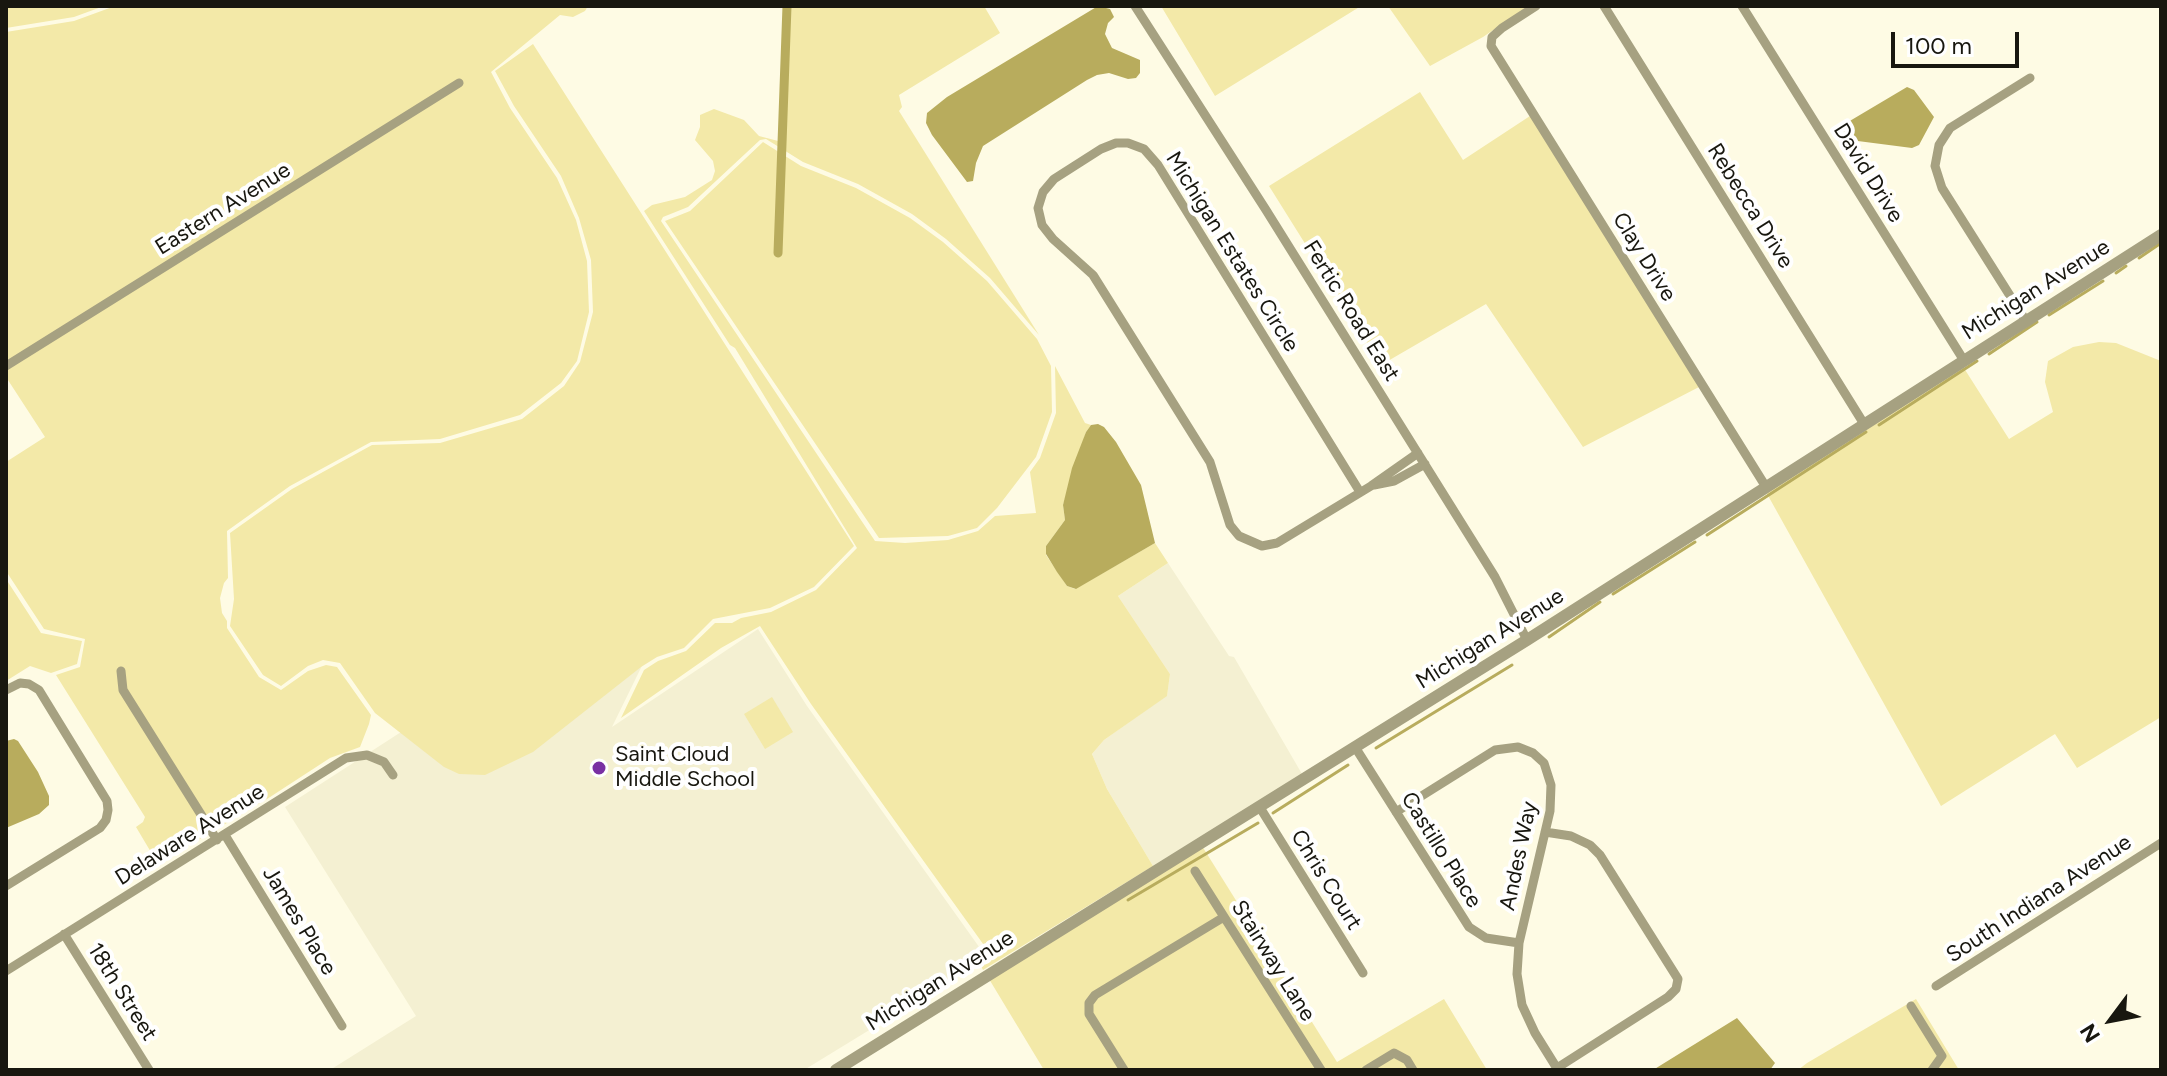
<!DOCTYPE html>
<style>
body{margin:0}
#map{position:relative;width:2167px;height:1076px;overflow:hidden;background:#fefbe4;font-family:Figtree,sans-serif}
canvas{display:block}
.frame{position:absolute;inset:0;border:8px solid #18170f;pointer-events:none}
.north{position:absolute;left:2071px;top:980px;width:80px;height:80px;-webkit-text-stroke:6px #fff;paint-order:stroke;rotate:238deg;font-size:22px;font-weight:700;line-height:32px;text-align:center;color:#18170f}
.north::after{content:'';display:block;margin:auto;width:28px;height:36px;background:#18170f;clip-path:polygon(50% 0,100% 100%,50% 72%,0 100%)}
.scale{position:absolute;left:1891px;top:32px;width:128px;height:36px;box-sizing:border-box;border:4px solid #18170f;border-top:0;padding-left:10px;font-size:24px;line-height:28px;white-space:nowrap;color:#18170f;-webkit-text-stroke:6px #fff;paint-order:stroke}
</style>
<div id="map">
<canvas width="2167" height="1076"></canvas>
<div class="frame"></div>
<div class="north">N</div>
<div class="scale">100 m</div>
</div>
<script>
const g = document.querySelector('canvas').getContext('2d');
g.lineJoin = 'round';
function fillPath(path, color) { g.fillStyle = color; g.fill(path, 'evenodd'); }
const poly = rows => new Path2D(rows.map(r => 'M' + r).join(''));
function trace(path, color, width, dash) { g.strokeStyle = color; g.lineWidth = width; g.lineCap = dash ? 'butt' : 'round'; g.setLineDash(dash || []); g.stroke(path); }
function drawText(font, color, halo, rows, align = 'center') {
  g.font = font + ' Figtree,sans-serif'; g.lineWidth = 8; g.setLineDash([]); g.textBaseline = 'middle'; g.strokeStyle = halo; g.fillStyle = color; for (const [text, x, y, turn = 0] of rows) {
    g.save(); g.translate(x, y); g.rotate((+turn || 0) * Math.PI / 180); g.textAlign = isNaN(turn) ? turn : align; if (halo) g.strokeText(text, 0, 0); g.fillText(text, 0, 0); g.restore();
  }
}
fillPath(poly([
 [706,535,612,727,758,629,807,706,987,958,804,1070,330,1070,416,1016,285,807],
 [1168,563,1229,656,1234,657,1302,774,1153,866,1107,789,1092,754,1104,740,1167,695,1170,674,1118,596]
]), '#f4f0d2');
fillPath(poly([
 [6,6,104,6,74,17,6,28],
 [115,6,588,6,585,11,573,17,560,15,491,72,510,108,557,178,576,220,587,261,589,312,577,361,561,383,520,415,440,439,371,442,290,486,227,531,228,578,224,583,220,598,222,613,227,621,227,628,259,677,281,690,308,671,326,665,337,667,371,715,369,724,360,747,330,758,267,799,158,864,136,827,143,822,145,817,56,675,80,667,85,639,44,629,6,571,6,462,45,437,6,377,6,32,74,21],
 [791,6,984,6,1000,33,899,95,902,107,899,111,1039,335,990,278,946,239,912,214,858,184,803,162,766,139,760,140,688,207,663,217,661,221,875,541,905,543,948,540,978,531,995,516,1036,513,1030,472,1040,458,1056,413,1055,366,1085,423,1091,425,1086,432,1063,505,1065,520,1046,546,1046,555,1067,586,1075,589,1155,543,1168,563,1118,596,1170,674,1167,696,1104,740,1092,754,1107,789,1153,866,983,970,981,966,990,960,991,955,811,704,760,626,721,648,621,718,644,670,658,661,686,651,715,623,732,623,741,618,771,612,816,590,857,548,735,348,730,345,644,211,652,205,685,197,712,180,715,171,713,161,695,140,700,127,700,115,714,109,744,120,759,136,782,142],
 [1161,6,1361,6,1215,96],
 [1388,6,1529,6,1483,37,1430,66],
 [533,44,854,546,814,587,770,608,713,619,684,648,657,657,641,667,533,752,485,775,459,774,444,767,375,713,340,663,323,660,308,666,281,686,263,675,230,626,234,599,230,533,292,489,372,445,440,443,522,419,564,386,580,362,593,312,591,260,579,218,561,176,514,106,495,71],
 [1420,92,1463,160,1530,116,1699,387,1583,447,1486,304,1381,365,1269,186],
 [763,142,801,166,856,188,910,218,943,242,987,281,1037,339,1051,366,1052,412,1036,457,997,508,977,528,948,536,879,538,665,221,690,211],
 [2099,342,2116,343,2161,361,2161,717,2077,768,2055,734,1941,806,1766,492,1962,365,2009,439,2053,412,2045,382,2048,361,2073,347],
 [6,579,41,633,82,641,77,664,51,673,30,666,6,681],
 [772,697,793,732,765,749,744,714],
 [1202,846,1337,1062,1444,999,1487,1070,1044,1070,989,979],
 [1916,999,1959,1070,1798,1070,1807,1063]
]), '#f3e9a8');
fillPath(poly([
 [1098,6,1110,9,1114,17,1108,23,1105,34,1112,48,1140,60,1140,73,1136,78,1128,79,1109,73,1097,75,1087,80,983,146,976,163,973,181,967,182,932,135,926,123,927,113,947,97],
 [1907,87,1914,90,1934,117,1919,145,1912,148,1850,140,1844,133,1843,125],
 [1098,424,1104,427,1116,442,1141,485,1155,543,1076,589,1067,586,1057,572,1046,554,1046,546,1065,520,1063,505,1072,468,1086,432,1091,425],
 [14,739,18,741,38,772,49,796,49,805,39,814,6,828,6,741],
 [1737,1018,1775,1063,1770,1070,1653,1070]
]), '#b8ac5d');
trace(poly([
 [2139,258,2161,243],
 [2116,273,2126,266],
 [2049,315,2103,281],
 [1989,354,2037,322],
 [1879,425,1977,361],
 [1707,535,1866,432],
 [1613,594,1695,542],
 [1549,637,1600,602],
 [1376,748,1512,665],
 [1273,813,1348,765],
 [1128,900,1258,823]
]), '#b8ac5d', 3);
trace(poly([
 [778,253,787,6]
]), '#b8ac5d', 9);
trace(poly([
 [1135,6,1266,210,1495,577,1527,640],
 [1536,6,1502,28,1492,37,1491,46,1766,487],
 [1604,6,1864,424],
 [1742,6,1963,359],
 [2026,321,1942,188,1935,166,1939,145,1950,128,2030,78],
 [6,366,459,83],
 [1374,485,1394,481,1425,464],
 [1360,492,1158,165,1144,149,1128,143,1116,143,1101,149,1054,179,1043,192,1038,208,1042,225,1053,239,1093,275,1210,462,1230,525,1239,536,1262,546,1277,543,1371,486,1418,453],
 [121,671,123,690,217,840],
 [6,690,20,683,29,684,39,690,107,801,108,810,106,820,100,828,6,886],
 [1355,747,1469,927,1486,938,1519,943],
 [1259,806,1363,973],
 [1396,812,1495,750,1518,747,1533,753,1544,763,1551,785,1550,811,1519,943,1517,974,1522,1005,1535,1033,1558,1070],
 [1545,832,1571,836,1590,845,1600,855,1678,979,1676,989,1668,997,1557,1068],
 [225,835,342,1026],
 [1195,871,1321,1070],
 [64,934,149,1070],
 [6,971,346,758,367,755,384,762,393,775],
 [1936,986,2161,843],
 [1911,1006,1942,1056,1932,1070],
 [1124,1070,1089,1014,1089,1003,1095,995,1224,917],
 [1366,1070,1394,1053,1407,1060,1413,1070]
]), '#a6a181', 9);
trace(poly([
 [836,1070,1527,640,2161,235]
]), '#a6a181', 12);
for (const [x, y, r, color] of [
 [599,768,8,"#7930a3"]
]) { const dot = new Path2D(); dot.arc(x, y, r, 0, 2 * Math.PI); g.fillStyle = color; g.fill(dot); trace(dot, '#fff', 3); }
drawText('22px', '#18170f', '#fff', [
 ["David Drive",1868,173,58],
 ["Rebecca Drive",1750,206,58],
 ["Eastern Avenue",223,209,-32],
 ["Michigan Estates Circle",1232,252,58],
 ["Clay Drive",1644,257,58],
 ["Michigan Avenue",2036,290,-32],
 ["Fertic Road East",1351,311,58],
 ["Michigan Avenue",1490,639,-32],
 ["Delaware Avenue",190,835,-32],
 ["Castillo Place",1441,850,58],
 ["Andes Way",1519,856,-78],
 ["Chris Court",1326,880,58],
 ["South Indiana Avenue",2039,899,-33],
 ["James Place",299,921,59],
 ["Stairway Lane",1273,961,58],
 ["Michigan Avenue",940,981,-32],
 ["18th Street",122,992,58]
]);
drawText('22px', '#18170f', '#fff', [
 ["Saint Cloud",615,755],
 ["Middle School",615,780]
], 'left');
</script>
